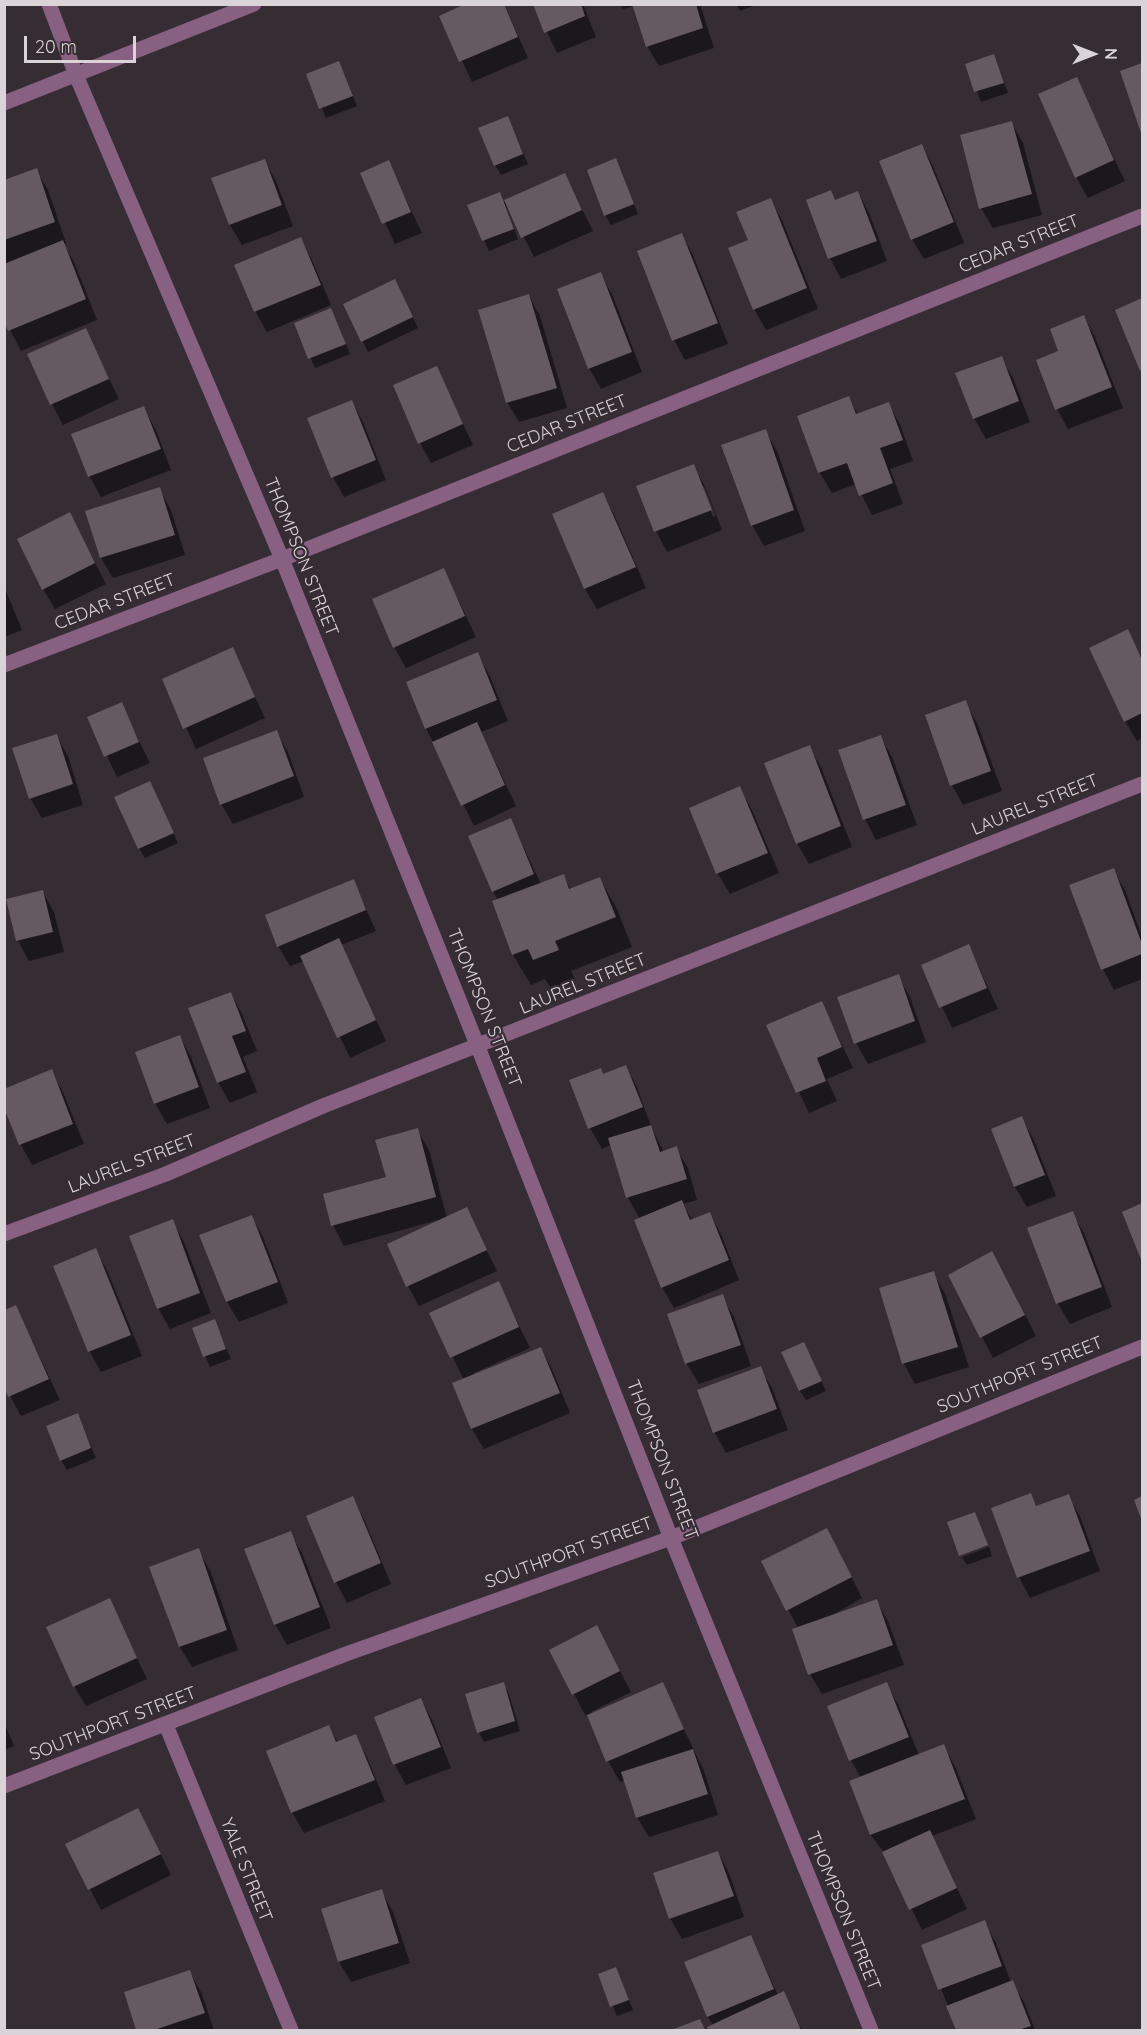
<!DOCTYPE html>
<style>
body{margin:0}
#map{position:relative;width:1147px;height:2035px;overflow:hidden;background:#362c34;font-family:Quicksand,sans-serif}
canvas{display:block}
.frame{position:absolute;inset:0;border:6px solid #dad3d8;pointer-events:none}
.north{position:absolute;left:1063px;top:24px;width:60px;height:60px;-webkit-text-stroke:4px #362c34;paint-order:stroke;rotate:90deg;font-size:16px;font-weight:700;line-height:24px;text-align:center;color:#dad3d8}
.north::after{content:'';display:block;margin:auto;width:21px;height:27px;background:#dad3d8;clip-path:polygon(50% 0,100% 100%,50% 72%,0 100%)}
.scale{position:absolute;left:24px;top:36px;width:112px;height:27px;box-sizing:border-box;border:3px solid #dad3d8;border-top:0;padding-left:8px;font-size:18px;line-height:21px;white-space:nowrap;color:#dad3d8;-webkit-text-stroke:4px #362c34;paint-order:stroke}
</style>
<div id="map">
<canvas width="1147" height="2035"></canvas>
<div class="frame"></div>
<div class="north">N</div>
<div class="scale">20 m</div>
</div>
<script>
const g = document.querySelector('canvas').getContext('2d');
g.lineJoin = 'round';
function fillPath(path, color) { g.fillStyle = color; g.fill(path, 'evenodd'); }
const poly = rows => new Path2D(rows.map(r => 'M' + r).join(''));
function trace(path, color, width, dash) { g.strokeStyle = color; g.lineWidth = width; g.lineCap = dash ? 'butt' : 'round'; g.setLineDash(dash || []); g.stroke(path); }
function drawText(font, color, halo, rows, align = 'center') {
  g.font = font + ' Quicksand,sans-serif'; g.lineWidth = 4.5; g.setLineDash([]); g.textBaseline = 'middle'; g.strokeStyle = halo; g.fillStyle = color; for (const [text, x, y, turn = 0] of rows) {
    g.save(); g.translate(x, y); g.rotate((+turn || 0) * Math.PI / 180); g.textAlign = isNaN(turn) ? turn : align; if (halo) g.strokeText(text, 0, 0); g.fillText(text, 0, 0); g.restore();
  }
}
fillPath(poly([
 [468,4,504,4,528,58,472,82,441,16],
 [534,4,583,4,596,37,557,53],
 [620,4,700,4,714,48,659,66,647,46,634,6,623,9],
 [736,4,759,4,740,11],
 [994,56,1008,93,981,102,967,65],
 [1142,64,1142,133,1122,72],
 [344,73,357,106,326,118,308,75],
 [1076,79,1125,181,1088,198,1076,177],
 [507,118,528,164,501,175,495,165],
 [1011,122,1023,143,1042,215,993,228,981,208],
 [922,146,933,166,964,243,924,259,912,239],
 [264,160,276,181,293,226,242,245,230,225,213,179],
 [616,160,638,214,611,225,605,215],
 [388,162,422,233,395,244,362,174],
 [36,170,48,190,66,243,63,244,74,262,97,320,21,351,4,318,4,181],
 [565,175,593,231,534,257,509,208,507,209,518,239,489,251,469,206,503,202],
 [858,192,869,213,887,261,841,279,830,258,808,201,835,201],
 [770,200,782,220,818,309,766,330,754,309,749,241],
 [682,235,693,255,728,344,685,360,674,340],
 [301,239,312,260,331,305,267,332,255,311],
 [600,274,612,294,642,372,601,389,589,368],
 [400,291,418,328,368,352,345,305],
 [529,296,540,316,567,408,519,422,507,402],
 [1142,300,1142,372,1117,311],
 [1084,317,1095,337,1123,408,1068,429,1057,409,1060,352],
 [336,319,350,354,315,368,296,324],
 [85,330,119,399,63,425,52,404],
 [1001,358,1013,378,1030,422,986,439,974,418],
 [436,368,473,445,431,463,420,443],
 [849,398,858,415,888,404,900,424,913,461,890,469,903,504,872,515,856,484,832,493,820,473,799,416],
 [352,402,363,422,386,480,344,497,333,477],
 [143,408,155,428,171,470,101,497,90,477,73,435],
 [765,431,777,451,805,531,764,546,752,525],
 [693,466,705,486,722,530,667,552,656,531],
 [701,486,704,486,716,516,713,517],
 [159,489,171,510,185,555,113,578,101,558,87,512],
 [603,494,614,514,646,588,597,609,585,589,554,515],
 [70,514,106,584,55,609,43,589],
 [444,570,476,637,406,668,394,647],
 [4,586,22,630,4,637],
 [1127,631,1142,659,1142,738,1137,741,1125,721],
 [232,649,265,718,196,749,164,679],
 [477,654,489,674,508,721,481,732,516,806,474,826,426,728],
 [965,702,977,723,1002,791,963,805,952,785],
 [121,704,150,763,117,777,89,718],
 [276,732,288,752,304,797,233,824,221,804],
 [56,735,68,756,83,805,42,818,30,798],
 [880,736,892,757,917,825,876,840,865,819],
 [809,747,821,767,852,847,809,864,797,843],
 [150,783,178,843,145,858,139,848],
 [739,788,751,808,779,873,730,894,718,874,690,809],
 [510,819,541,884,563,875,571,890,600,879,617,909,632,947,571,971,575,980,551,989,545,979,531,985,513,955,493,902,498,900,493,891],
 [1113,869,1125,890,1142,937,1142,979,1114,990,1103,969],
 [353,881,376,931,341,945,386,1041,350,1058,304,961,290,966,278,946],
 [42,891,54,912,64,952,29,961,18,941],
 [969,946,998,1009,952,1028,923,966],
 [898,976,910,997,926,1042,868,1064,856,1043],
 [231,993,242,1014,257,1051,243,1057,257,1092,230,1103,218,1082],
 [822,1003,853,1068,827,1079,837,1101,809,1113,768,1026],
 [180,1037,191,1057,210,1108,167,1124,155,1103,137,1053],
 [626,1067,637,1087,652,1129,664,1152,676,1148,688,1168,697,1200,683,1204,693,1221,710,1214,721,1234,739,1280,674,1308,662,1287,640,1219,628,1198,611,1145,602,1149,590,1128,571,1081,604,1075],
 [51,1071,63,1092,84,1144,32,1165,21,1145,4,1104],
 [1021,1118,1033,1138,1056,1196,1027,1207,1015,1187,992,1130],
 [417,1130,429,1150,447,1218,466,1209,497,1271,419,1306,408,1286,438,1220,344,1246,333,1225,388,1178],
 [1142,1205,1142,1259,1124,1212],
 [1072,1213,1084,1233,1112,1307,1070,1324,1058,1304,1029,1229],
 [252,1217,263,1237,288,1303,239,1322,227,1302,201,1236],
 [172,1221,184,1242,211,1313,170,1329,158,1308],
 [95,1250,107,1270,142,1356,101,1372,90,1352,55,1267],
 [933,1273,945,1293,969,1367,915,1384,904,1364,881,1289],
 [1004,1274,1036,1336,993,1358,950,1275],
 [498,1283,530,1348,474,1373,475,1376,541,1349,552,1369,570,1413,484,1449,472,1429,454,1384,464,1380,431,1313],
 [722,1296,734,1317,751,1366,699,1384,687,1364,669,1315],
 [16,1307,60,1400,21,1416,4,1385,4,1312],
 [214,1321,231,1359,210,1367,194,1329],
 [809,1353,826,1391,806,1400,800,1391],
 [760,1368,772,1388,788,1430,726,1453,715,1433,699,1391],
 [77,1415,96,1458,67,1470,61,1460],
 [1030,1495,1037,1507,1068,1496,1080,1516,1100,1571,1030,1598,1019,1577],
 [352,1498,364,1519,391,1584,347,1603,336,1582],
 [290,1533,302,1553,331,1628,287,1645,275,1624],
 [989,1547,992,1556,967,1565,962,1557],
 [198,1550,210,1570,238,1650,192,1667,180,1647,151,1568],
 [838,1550,862,1598,831,1616,876,1600,888,1621,904,1665,822,1694,810,1674,798,1628,763,1562],
 [109,1600,147,1679,86,1706,74,1686],
 [597,1627,631,1692,591,1712,592,1714,662,1684,704,1771,718,1815,649,1837,637,1817,625,1780,620,1782,608,1761,588,1714,585,1715,551,1650],
 [503,1684,509,1694,520,1731,484,1742,479,1732],
 [886,1684,898,1704,919,1755,943,1746,955,1766,976,1819,932,1836,967,1909,922,1930,885,1854,871,1835,851,1782,861,1778,851,1760],
 [421,1700,432,1720,451,1768,406,1785,395,1765,376,1718],
 [4,1722,14,1746,4,1750],
 [329,1727,338,1743,355,1736,367,1757,385,1801,304,1833,292,1812],
 [149,1830,171,1875,101,1910,90,1889],
 [718,1852,729,1873,744,1917,682,1939,670,1918],
 [381,1891,393,1912,410,1963,351,1982,339,1962,323,1910],
 [984,1922,996,1943,1011,1982,1024,2002,1035,2030,958,2030,923,1945],
 [751,1937,778,1995,783,1993,802,2030,710,2030,709,2027,713,2025,708,2017],
 [616,1969,633,2010,617,2016,600,1975],
 [189,1971,201,1992,214,2030,138,2030,126,1993]
]), '#0007');
fillPath(poly([
 [465,4,504,4,518,37,459,62,439,16],
 [533,4,581,4,585,16,544,33],
 [632,4,696,4,703,28,646,47],
 [994,54,1004,83,974,92,965,64],
 [339,61,353,96,319,109,306,74],
 [1142,63,1142,136,1120,71],
 [1077,77,1114,160,1075,178,1038,94],
 [508,116,523,154,494,166,478,128],
 [1012,121,1032,194,979,209,960,135],
 [922,144,954,222,911,240,879,161],
 [616,158,634,204,604,216,587,170],
 [265,159,282,205,229,225,211,178],
 [389,160,411,212,382,224,360,173],
 [37,168,55,222,4,240,4,180],
 [565,173,582,210,521,238,504,200],
 [831,190,835,200,858,191,877,241,828,259,806,200],
 [500,192,514,229,482,241,467,205],
 [771,198,807,288,753,310,728,248,748,240,736,212],
 [682,233,718,323,672,341,637,251],
 [301,237,321,285,254,312,234,265],
 [63,240,86,299,8,331,4,322,4,264],
 [601,272,632,352,588,369,557,289],
 [395,279,413,317,361,342,343,304],
 [529,294,557,388,506,403,478,310],
 [1142,298,1142,370,1140,371,1115,310],
 [331,308,346,344,308,359,294,323],
 [1084,315,1112,387,1055,410,1036,360,1058,351,1050,329],
 [86,328,109,379,50,405,27,354],
 [1002,356,1019,401,973,419,955,373],
 [437,366,463,424,418,444,393,385],
 [849,396,856,414,889,402,903,440,880,448,893,483,859,496,847,463,818,473,797,416],
 [352,400,376,460,331,478,307,418],
 [144,406,161,449,88,477,71,434],
 [766,429,794,510,751,526,721,445],
 [694,464,712,510,654,532,636,486],
 [160,487,175,535,100,558,85,511],
 [603,492,636,567,584,589,552,514],
 [70,512,95,563,42,590,17,539],
 [444,568,465,616,393,648,372,599],
 [1128,629,1142,660,1142,713,1124,722,1089,648],
 [233,647,255,697,183,729,162,679],
 [478,652,497,700,425,729,406,682],
 [966,700,991,771,950,786,925,715],
 [122,702,139,742,104,757,87,717],
 [477,722,505,785,461,806,432,742],
 [277,730,294,776,220,805,203,758],
 [57,734,73,784,29,799,12,748],
 [881,735,906,805,863,820,838,750],
 [810,745,841,826,796,844,764,763],
 [150,781,174,833,138,849,114,797],
 [740,786,768,853,716,874,689,808],
 [511,818,534,874,492,892,468,836],
 [1114,868,1142,944,1142,954,1101,970,1069,885],
 [564,874,569,889,600,877,616,917,555,941,559,950,533,960,528,949,512,955,492,901],
 [354,879,366,910,277,947,265,915],
 [43,890,53,932,16,941,6,899],
 [339,938,376,1020,337,1038,300,956],
 [969,944,987,988,939,1008,921,965],
 [899,974,915,1021,854,1044,837,997],
 [231,992,246,1031,232,1036,246,1072,217,1083,188,1008],
 [822,1001,842,1047,817,1058,826,1081,796,1093,766,1025],
 [180,1035,199,1087,154,1104,135,1052],
 [626,1065,643,1107,588,1129,569,1080,601,1068,603,1074],
 [52,1069,73,1124,19,1145,4,1108,4,1089],
 [1022,1116,1045,1175,1014,1187,991,1129],
 [651,1125,660,1152,677,1146,687,1179,626,1198,608,1138],
 [418,1128,436,1197,331,1226,323,1194,386,1177,375,1140],
 [682,1200,690,1220,710,1212,729,1260,661,1288,634,1220],
 [1142,1203,1142,1262,1122,1212],
 [467,1207,487,1250,406,1287,387,1244],
 [1073,1211,1102,1287,1056,1304,1027,1228],
 [252,1215,278,1282,226,1302,199,1235],
 [173,1219,200,1293,157,1309,129,1236],
 [96,1248,131,1335,88,1352,53,1266],
 [992,1251,1025,1315,980,1338,948,1275],
 [934,1271,958,1347,902,1364,879,1288],
 [499,1281,519,1327,450,1358,429,1313],
 [723,1294,741,1345,685,1364,667,1314],
 [16,1305,49,1379,8,1397,5,1389,5,1310],
 [215,1319,226,1349,203,1357,192,1328],
 [804,1342,822,1381,799,1391,781,1352],
 [541,1347,560,1393,471,1429,452,1383],
 [761,1366,777,1409,713,1433,697,1390],
 [78,1413,91,1448,60,1461,46,1426],
 [1031,1493,1036,1506,1069,1494,1090,1551,1017,1578,991,1508],
 [353,1496,381,1563,334,1583,306,1516],
 [1142,1496,1142,1521,1134,1500],
 [975,1512,988,1545,959,1556,947,1522],
 [827,1528,852,1577,786,1611,761,1561],
 [291,1531,320,1607,274,1625,244,1549],
 [199,1548,227,1630,179,1647,149,1567],
 [110,1598,137,1658,73,1687,46,1627],
 [877,1599,893,1645,808,1675,792,1629],
 [597,1625,620,1671,572,1695,549,1650],
 [504,1682,515,1721,477,1733,465,1694],
 [663,1682,684,1729,606,1762,587,1715],
 [887,1682,909,1737,849,1761,827,1706],
 [421,1698,441,1747,393,1765,374,1717],
 [329,1725,336,1742,356,1734,375,1780,291,1813,266,1751],
 [944,1744,965,1799,870,1835,849,1781],
 [693,1749,708,1794,636,1818,621,1772],
 [138,1808,161,1854,88,1890,65,1844],
 [930,1830,957,1888,909,1910,882,1852],
 [718,1851,734,1896,669,1919,653,1873],
 [382,1889,399,1943,338,1962,321,1909],
 [985,1920,1002,1966,938,1990,921,1945],
 [751,1935,774,1989,707,2017,684,1962],
 [616,1967,629,2000,610,2007,598,1974],
 [190,1970,205,2013,154,2030,136,2030,124,1992],
 [1013,1980,1031,2026,1018,2030,956,2030,946,2006],
 [784,1991,801,2030,708,2030,707,2027],
 [700,2019,705,2030,671,2030]
]), '#655962');
trace(poly([
 [49,4,76,75,282,559,478,1047,671,1538,871,2030],
 [4,103,254,4],
 [4,665,282,559,1142,216],
 [4,1234,166,1174,323,1106,1142,784],
 [166,1725,291,2030],
 [4,1786,346,1654,671,1538,1142,1347]
]), '#886182', 15);
drawText('18px', '#dad3d8', '#362c34', [
 ["CEDAR STREET",1019,244,-22],
 ["CEDAR STREET",567,424,-22],
 ["THOMPSON STREET",301,557,68],
 ["CEDAR STREET",115,602,-21],
 ["LAUREL STREET",1035,805,-22],
 ["LAUREL STREET",583,984,-22],
 ["THOMPSON STREET",484,1008,68],
 ["LAUREL STREET",132,1164,-21],
 ["SOUTHPORT STREET",1020,1375,-22],
 ["THOMPSON STREET",662,1460,69],
 ["SOUTHPORT STREET",569,1553,-20],
 ["SOUTHPORT STREET",113,1724,-21],
 ["YALE STREET",246,1870,68],
 ["THOMPSON STREET",843,1911,68]
]);
</script>
